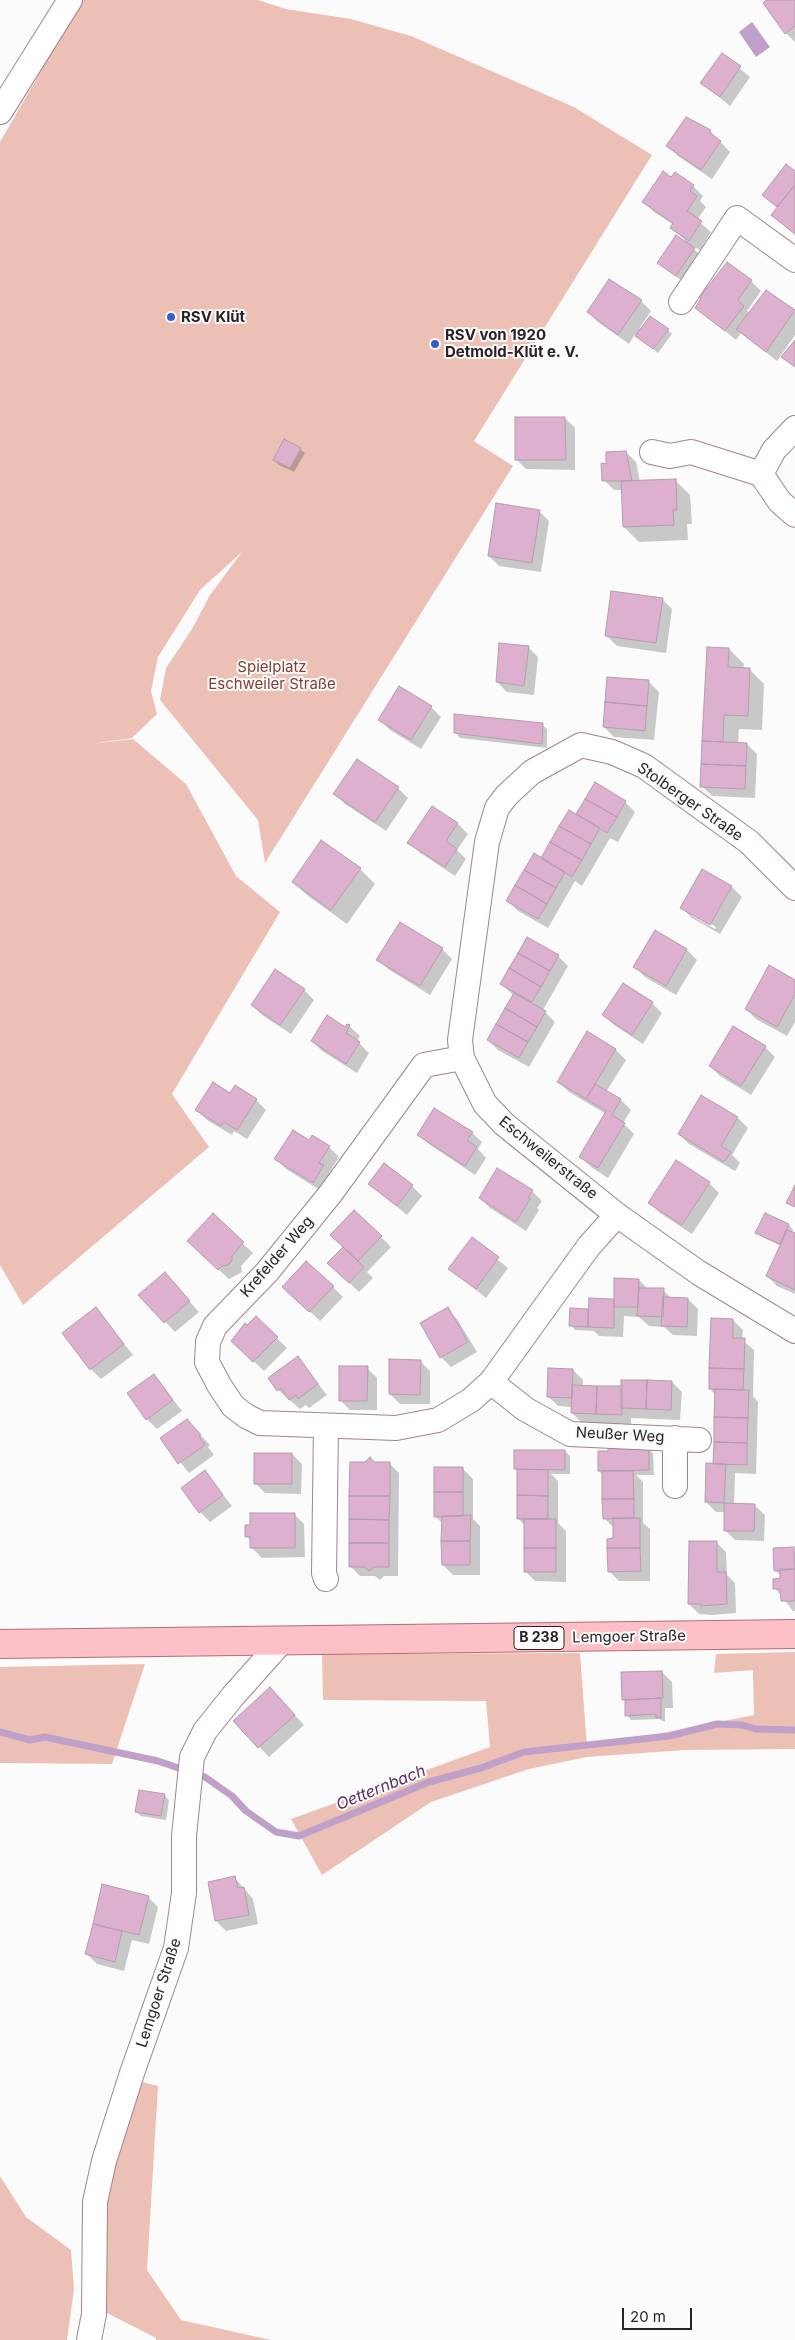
<!DOCTYPE html>
<meta charset="utf-8">
<style>
body{margin:0}
#map{position:relative;width:795px;height:2340px;overflow:hidden;background:#fbfbfb;font-family:Inter,sans-serif}
canvas{display:block}
.scale{position:absolute;left:622px;top:2308px;width:70px;height:22px;box-sizing:border-box;border:2px solid #2c2125;border-top:0;padding-left:6px;font-size:15px;line-height:18px;white-space:nowrap;color:#2c2125;-webkit-text-stroke:4px #fbfbfb;paint-order:stroke}
</style>
<div id="map">
<canvas width="795" height="2340"></canvas>
<div class="scale">20 m</div>
</div>
<script>
const g = document.querySelector('canvas').getContext('2d');
g.lineJoin = 'round';
function fillPath(path, color) { g.fillStyle = color; g.fill(path, 'evenodd'); }
const poly = rows => new Path2D(rows.map(r => 'M' + r).join(''));
function trace(path, color, width, dash) { g.strokeStyle = color; g.lineWidth = width; g.lineCap = dash ? 'butt' : 'round'; g.setLineDash(dash || []); g.stroke(path); }
function drawText(font, color, halo, rows, align = 'center') {
  g.font = font + ' Inter,sans-serif'; g.lineWidth = 4; g.setLineDash([]); g.textBaseline = 'middle'; g.strokeStyle = halo; g.fillStyle = color; for (const [text, x, y, turn = 0] of rows) {
    g.save(); g.translate(x, y); g.rotate((+turn || 0) * Math.PI / 180); g.textAlign = isNaN(turn) ? turn : align; if (halo) g.strokeText(text, 0, 0); g.fillText(text, 0, 0); g.restore();
  }
}
fillPath(poly([
 [82,0,258,0,286,9,351,19,411,36,574,107,652,155,474,441,513,466,265,863,258,820,160,700,166,668,192,629,210,595,242,552,200,590,158,657,151,691,157,714,132,738,91,744,133,739,186,784,236,876,280,912,172,1094,209,1147,23,1305,0,1265,0,142],
 [795,1652,795,1749,685,1750,587,1757,529,1769,431,1802,322,1875,291,1819,490,1747,486,1701,323,1700,322,1654,580,1653,587,1748,754,1715,753,1670,714,1673,716,1654],
 [145,1664,112,1764,0,1763,0,1667],
 [142,2082,158,2086,147,2270,181,2320,271,2340,156,2340,156,2338,105,2312,95,2219],
 [0,2176,26,2217,71,2250,74,2289,67,2340,0,2340]
]), '#edc0b6');
fillPath(poly([
 [752,22,770,47,756,57,739,32]
]), '#c0a0c8');
fillPath(poly([
 [768,0,795,0,795,42,786,33],
 [722,54,750,77,730,106,702,83],
 [687,118,710,131,730,152,712,179,678,156,668,146],
 [795,173,795,235,772,215,778,208,763,195],
 [672,179,693,186,703,196,700,201,706,207,697,220,711,232,700,250,690,245,699,254,681,280,663,267,686,241,672,228,674,225,654,212,644,202],
 [751,281,761,291,747,311,750,313,767,292,795,312,795,335,777,361,741,333,736,340,697,308],
 [641,301,651,311,639,329,668,330,672,334,658,353,635,334,629,344,598,322,588,312],
 [565,418,575,428,575,470,526,469,516,459],
 [300,449,305,453,294,472,279,465,274,460],
 [626,452,636,462,640,482,675,480,690,495,692,524,687,524,688,540,639,542,624,527,623,490,614,490,604,480,608,466],
 [539,511,549,521,541,572,499,566,489,556],
 [662,599,672,609,666,653,617,646,607,636],
 [528,647,538,657,534,695,507,692,497,682],
 [729,649,744,664,743,669,749,669,764,684,762,730,739,729,738,744,747,744,757,754,755,798,712,796,702,786],
 [649,682,659,692,654,740,614,737,604,727],
 [431,707,441,717,421,749,390,730,380,720],
 [542,725,547,729,547,748,460,738,456,733],
 [595,784,625,802,635,812,618,842,610,838,582,886,575,881,548,928,518,911,508,901,577,816],
 [398,788,408,798,386,831,345,804,335,794],
 [432,807,458,824,468,834,457,850,466,859,455,876,419,852,409,842],
 [360,869,375,884,347,924,308,896,293,882],
 [703,871,732,887,742,897,720,934,692,918,682,908],
 [692,913,716,927,715,929,692,916],
 [400,923,442,949,452,959,430,995,388,969,378,959],
 [687,950,697,960,676,995,645,977,635,967],
 [558,956,568,966,543,1010,555,1022,529,1067,498,1050,488,1040,514,996,501,984],
 [795,981,795,1022,787,1036,756,1019,746,1009],
 [624,984,652,1003,662,1013,643,1044,614,1025,604,1015],
 [304,990,314,1000,291,1034,262,1015,252,1005],
 [348,1025,360,1036,357,1041,369,1053,357,1073,322,1051,312,1041,346,1028],
 [765,1047,775,1057,751,1095,720,1076,710,1066],
 [616,1050,626,1060,606,1092,621,1100,631,1110,623,1123,634,1134,608,1178,591,1167,581,1157,606,1114,569,1092,559,1082],
 [230,1094,256,1100,266,1110,247,1139,234,1131,232,1135,207,1120,197,1110],
 [702,1096,738,1118,748,1128,732,1155,740,1163,735,1171,689,1144,679,1134],
 [472,1133,482,1142,478,1149,486,1158,475,1175,429,1144,419,1134],
 [309,1142,329,1147,339,1157,329,1173,333,1176,323,1192,286,1169,276,1159],
 [709,1183,719,1193,692,1234,660,1213,650,1203],
 [369,1184,412,1186,422,1196,407,1215],
 [532,1191,542,1201,537,1208,539,1210,526,1231,490,1208,480,1198],
 [213,1215,253,1253,241,1266,242,1272,229,1279,198,1251],
 [765,1215,789,1225,793,1230,795,1294,777,1286,767,1276,781,1246,762,1237,757,1233],
 [381,1237,391,1247,367,1272,373,1278,359,1292,339,1273,344,1247],
 [472,1239,508,1268,486,1298,450,1269],
 [165,1274,199,1312,175,1332,140,1295],
 [615,1279,639,1280,648,1289,663,1290,672,1299,688,1299,698,1309,697,1336,673,1335,664,1327,649,1326,639,1317,624,1316,623,1337,599,1336,594,1331,575,1330,571,1325,588,1310,590,1312,615,1300],
 [333,1287,343,1297,320,1321,294,1296],
 [96,1309,133,1355,101,1379,91,1369],
 [447,1309,457,1319,477,1352,451,1367,441,1357],
 [256,1318,287,1348,264,1371,233,1341],
 [733,1320,743,1330,742,1340,754,1350,753,1396,758,1402,756,1474,735,1473,734,1504,754,1505,765,1515,764,1541,735,1540,725,1530,726,1512,716,1512,706,1502,714,1465,716,1395,710,1389],
 [298,1358,327,1395,309,1408,306,1405,300,1409,278,1390],
 [420,1361,430,1371,430,1404,400,1404,390,1394],
 [367,1368,377,1378,377,1410,350,1410,340,1400],
 [573,1370,583,1380,583,1386,623,1388,672,1382,682,1392,680,1420,631,1418,631,1425,582,1423,572,1413,572,1407,558,1406,548,1396],
 [154,1375,182,1411,157,1429,147,1419,129,1393],
 [187,1421,210,1445,208,1447,214,1455,189,1473,162,1439],
 [648,1449,653,1453,654,1475,636,1475,643,1482,643,1523,650,1529,650,1581,619,1581,609,1571,614,1528,604,1518,603,1475,599,1471],
 [565,1451,570,1456,570,1474,551,1474,558,1481,558,1523,566,1531,566,1582,535,1581,525,1571,525,1526,518,1518,518,1471,515,1469],
 [292,1454,302,1464,301,1494,265,1493,255,1483],
 [374,1463,389,1463,399,1473,398,1576,384,1576,380,1580,375,1576,360,1576,350,1566],
 [463,1469,473,1479,473,1519,480,1526,480,1575,453,1575,443,1565,443,1524,436,1517],
 [205,1472,232,1506,210,1522,200,1512],
 [294,1514,304,1524,305,1557,262,1558,252,1548,251,1541,246,1536],
 [716,1542,726,1552,727,1575,735,1583,736,1613,712,1615,699,1614,689,1604],
 [794,1549,795,1611,793,1611,775,1588,781,1580,781,1575,775,1571],
 [662,1672,672,1682,673,1708,665,1708,665,1722,659,1719,631,1720,627,1715,626,1702,624,1699],
 [280,1699,304,1725,269,1757,235,1721],
 [164,1795,169,1800,166,1820,141,1816,137,1812],
 [235,1878,253,1899,258,1924,226,1931,216,1921,209,1883],
 [103,1886,148,1897,158,1907,149,1944,132,1940,124,1971,97,1964,87,1954]
]), '#0003');
trace(poly([
 [0,1732,30,1740,45,1737,158,1761,205,1777,232,1796,246,1811,276,1832,299,1836,429,1782,481,1768,524,1752,669,1736,717,1724,742,1725,756,1729,795,1730]
]), '#c0a0c8', 7);
const building = poly([
 [766,0,795,0,795,26,785,34,763,3,766,0],
 [722,53,741,66,720,97,700,83,722,53],
 [686,117,711,130,709,132,721,141,701,170,666,146,686,117],
 [786,164,795,171,795,185,777,207,762,195,786,164],
 [663,171,671,177,675,172,694,185,690,191,697,196,687,211,702,221,689,241,670,228,673,223,642,202,663,171],
 [795,185,795,234,771,215,795,185],
 [676,235,695,248,676,276,657,263,676,235],
 [727,262,752,280,738,300,744,306,725,331,695,308,701,298,700,297,727,262],
 [609,279,642,300,618,335,587,312,609,279],
 [766,290,795,310,766,352,736,329,766,290],
 [650,316,669,329,653,349,635,336,650,316],
 [795,340,795,367,781,357,795,340],
 [515,417,565,417,566,460,515,460,515,417],
 [284,439,301,448,290,468,273,460,284,439],
 [626,451,632,481,602,481,601,463,606,464,606,452,626,451],
 [676,479,677,510,673,510,674,525,623,527,621,481,676,479],
 [496,503,540,510,532,563,488,556,496,503],
 [611,591,663,598,656,643,605,636,611,591],
 [499,643,529,646,524,686,496,682,499,643],
 [707,647,729,648,728,667,750,668,748,716,724,715,723,742,702,741,707,647],
 [607,677,649,680,647,706,605,702,607,677],
 [399,686,432,706,411,740,378,720,399,686],
 [605,702,647,706,645,731,603,727,605,702],
 [454,714,543,723,542,744,454,733,454,714],
 [702,741,747,743,746,766,701,764,702,741],
 [357,759,399,787,375,822,333,794,357,759],
 [701,764,746,766,745,789,700,787,701,764],
 [595,782,626,801,617,817,585,799,595,782],
 [585,799,617,817,607,833,576,814,585,799],
 [432,806,458,823,446,841,457,849,445,867,407,843,432,806],
 [569,810,600,828,591,844,559,826,569,810],
 [559,826,591,844,582,860,550,842,559,826],
 [321,840,361,868,331,910,292,882,321,840],
 [550,842,582,860,572,877,541,858,550,842],
 [534,853,565,872,556,888,524,870,534,853],
 [702,869,732,886,710,925,680,908,702,869],
 [524,870,556,888,547,904,515,885,524,870],
 [515,885,547,904,538,919,506,901,515,885],
 [400,922,443,948,420,986,376,960,400,922],
 [655,930,687,949,666,986,633,967,655,930],
 [527,937,559,955,550,971,518,953,527,937],
 [518,953,550,971,541,987,509,968,518,953],
 [769,965,795,980,795,994,777,1027,745,1009,769,965],
 [509,968,541,987,532,1002,500,984,509,968],
 [275,969,305,989,280,1025,251,1005,275,969],
 [623,983,653,1002,632,1035,602,1015,623,983],
 [514,993,546,1011,537,1027,505,1008,514,993],
 [505,1008,537,1027,528,1042,496,1024,505,1008],
 [327,1015,345,1027,347,1024,350,1025,346,1033,360,1042,346,1064,311,1041,327,1015],
 [496,1024,528,1042,519,1058,487,1040,496,1024],
 [733,1026,766,1046,741,1086,709,1066,733,1026],
 [587,1031,616,1049,586,1099,557,1082,587,1031],
 [213,1082,230,1093,235,1085,257,1099,237,1130,224,1122,221,1126,195,1110,213,1082],
 [595,1084,621,1099,612,1115,625,1123,598,1168,579,1157,606,1111,586,1099,595,1084],
 [701,1095,738,1117,721,1146,731,1152,724,1162,678,1134,701,1095],
 [434,1108,473,1132,467,1140,477,1147,465,1166,417,1135,434,1108],
 [293,1130,309,1140,312,1135,330,1146,319,1163,324,1165,313,1183,274,1159,293,1130],
 [676,1160,710,1182,682,1225,648,1203,676,1160],
 [384,1163,413,1185,397,1206,368,1184,384,1163],
 [497,1168,533,1190,528,1197,530,1199,516,1222,479,1198,497,1168],
 [795,1185,795,1207,786,1203,795,1185],
 [354,1210,382,1236,358,1261,330,1235,354,1210],
 [213,1213,244,1242,232,1256,232,1261,228,1265,222,1266,218,1270,187,1241,213,1213],
 [765,1213,789,1224,780,1244,755,1233,765,1213],
 [787,1230,795,1233,795,1290,766,1276,787,1230],
 [472,1237,499,1257,476,1289,448,1269,472,1237],
 [343,1247,364,1267,349,1283,327,1263,343,1247],
 [306,1261,334,1286,309,1312,282,1287,306,1261],
 [165,1272,190,1301,164,1323,138,1295,165,1272],
 [614,1278,639,1279,638,1307,614,1307,614,1278],
 [639,1288,664,1288,663,1317,637,1316,639,1288],
 [663,1297,688,1298,687,1327,661,1326,663,1297],
 [589,1298,614,1299,614,1328,588,1327,589,1298],
 [96,1307,124,1344,90,1370,62,1333,96,1307],
 [448,1307,468,1342,440,1358,420,1323,448,1307],
 [570,1308,588,1309,588,1327,569,1326,570,1308],
 [256,1316,278,1337,253,1362,231,1341,245,1323,247,1325,256,1316],
 [711,1318,733,1319,733,1338,745,1338,744,1369,709,1368,711,1318],
 [298,1356,318,1384,298,1399,296,1395,289,1400,281,1388,277,1391,268,1378,298,1356],
 [389,1359,421,1360,420,1395,389,1394,389,1359],
 [339,1366,368,1366,367,1401,339,1401,339,1366],
 [548,1368,573,1369,572,1398,547,1397,548,1368],
 [709,1368,744,1369,743,1390,709,1389,709,1368],
 [154,1374,173,1400,146,1420,127,1393,154,1374],
 [621,1380,647,1380,646,1409,621,1408,621,1380],
 [647,1380,672,1381,671,1410,646,1409,647,1380],
 [572,1385,597,1386,596,1414,571,1413,572,1385],
 [597,1386,622,1386,622,1415,596,1414,597,1386],
 [715,1389,749,1390,748,1418,714,1417,715,1389],
 [714,1417,748,1418,747,1443,714,1442,714,1417],
 [187,1419,201,1435,199,1436,205,1445,178,1464,160,1438,187,1419],
 [714,1442,747,1443,747,1465,713,1464,714,1442],
 [649,1447,649,1470,598,1471,598,1451,608,1451,608,1448,649,1447],
 [514,1450,565,1450,565,1470,514,1469,514,1450],
 [254,1453,292,1453,292,1484,254,1484,254,1453],
 [370,1457,374,1462,390,1462,390,1496,349,1496,350,1462,365,1462,370,1457],
 [706,1463,726,1464,724,1503,705,1502,706,1463],
 [434,1467,463,1467,463,1492,434,1492,434,1467],
 [517,1469,548,1470,548,1496,517,1495,517,1469],
 [205,1470,223,1495,199,1513,181,1488,205,1470],
 [602,1471,633,1471,634,1499,602,1499,602,1471],
 [434,1492,463,1492,463,1516,434,1517,434,1492],
 [517,1495,548,1496,548,1519,517,1519,517,1495],
 [349,1496,390,1496,389,1520,349,1519,349,1496],
 [602,1499,634,1499,634,1518,603,1519,602,1499],
 [724,1503,755,1504,754,1531,724,1531,724,1503],
 [250,1513,295,1513,295,1548,250,1548,250,1536,245,1537,245,1525,250,1525,250,1513],
 [471,1515,470,1541,441,1541,442,1516,471,1515],
 [613,1518,640,1518,640,1548,607,1548,607,1539,613,1538,613,1518],
 [349,1519,389,1520,389,1543,349,1543,349,1519],
 [524,1519,556,1519,556,1548,524,1548,524,1519],
 [441,1541,470,1541,470,1565,442,1565,441,1541],
 [689,1541,717,1541,717,1572,726,1572,727,1604,701,1606,701,1604,688,1604,689,1541],
 [349,1543,389,1543,389,1567,374,1567,369,1571,364,1567,349,1567,349,1543],
 [794,1547,795,1569,774,1571,773,1548,794,1547],
 [524,1548,556,1548,556,1572,524,1572,524,1548],
 [607,1548,640,1548,641,1571,608,1572,607,1548],
 [780,1569,795,1569,795,1601,781,1601,780,1589,773,1589,773,1579,780,1578,780,1569],
 [662,1671,663,1698,622,1700,621,1672,662,1671],
 [270,1687,295,1715,258,1748,233,1721,270,1687],
 [661,1698,661,1718,656,1718,656,1714,625,1716,625,1700,661,1698],
 [139,1790,165,1794,161,1816,135,1812,139,1790],
 [235,1876,238,1888,244,1887,249,1915,215,1921,208,1882,235,1876],
 [102,1884,149,1896,139,1935,93,1924,102,1884],
 [93,1924,122,1931,115,1962,85,1954,93,1924]
]);
fillPath(building, '#ddb0cf');
trace(building, '#b49cac', 1);
const minor = poly([
 [0,112,70,0],
 [681,302,737,218,795,260],
 [652,452,670,456,691,452,761,474,774,450,795,428],
 [761,474,780,502,795,515],
 [795,888,749,842,644,766,612,752,581,745,532,772,507,795,497,808,487,842,460,1040,462,1058,485,1104,504,1124,617,1215,699,1273,795,1331],
 [462,1058,424,1065,331,1193,267,1272,215,1326,208,1342,207,1362,219,1385,233,1406,246,1416,260,1423,396,1428,438,1420,471,1400,491,1382,589,1246,617,1215],
 [491,1382,525,1409,570,1434,699,1440],
 [675,1486,675,1438],
 [326,1579,324,1573,326,1427],
 [89,2340,94,2314,95,2202,104,2161,132,2073,176,1948,184,1893,184,1836,192,1757,205,1731,233,1696,282,1641]
]);
const major = poly([
 [0,1644,795,1634]
]);
trace(minor, '#a0848e', 26);
trace(major, '#b26d75', 30);
trace(minor, '#fff', 24);
trace(major, '#fcc0c6', 28);
for (const [x, y, r, color] of [
 [171,317,5,"#355fcf"],
 [435,344,5,"#355fcf"]
]) { const dot = new Path2D(); dot.arc(x, y, r, 0, 2 * Math.PI); g.fillStyle = color; g.fill(dot); trace(dot, '#fbfbfb', 2); }
for (const [x, y, w] of [
 [539,1638,50]
]) { const box = new Path2D(); box.roundRect(x - w / 2, y - 11.5, w, 23, 4); g.fillStyle = '#fbfbfb'; g.fill(box); trace(box, '#2c2125', 1); }
drawText('bold 14px', '#2c2125', null, [
 ["B 238",539,1638]
]);
drawText('bold 15px', '#2c2125', '#fbfbfb', [
 ["RSV Klüt",181,317],
 ["RSV von 1920",445,335],
 ["Detmold-Klüt e. V.",445,352]
], 'left');
drawText('15px', '#823f31', '#fbfbfb', [
 ["Spielplatz",272,667],
 ["Eschweiler Straße",272,684]
]);
drawText('15px', '#2c2125', '#fbfbfb', [
 ["Stolberger Straße",690,802,35],
 ["Eschweilerstraße",548,1158,39],
 ["Krefelder Weg",277,1257,-49],
 ["Neußer Weg",620,1435,3],
 ["Lemgoer Straße",629,1637,-1],
 ["Lemgoer Straße",159,1993,-72]
]);
drawText('italic 16px', '#593063', '#fbfbfb', [
 ["Oetternbach",381,1788,-22]
]);
</script>
